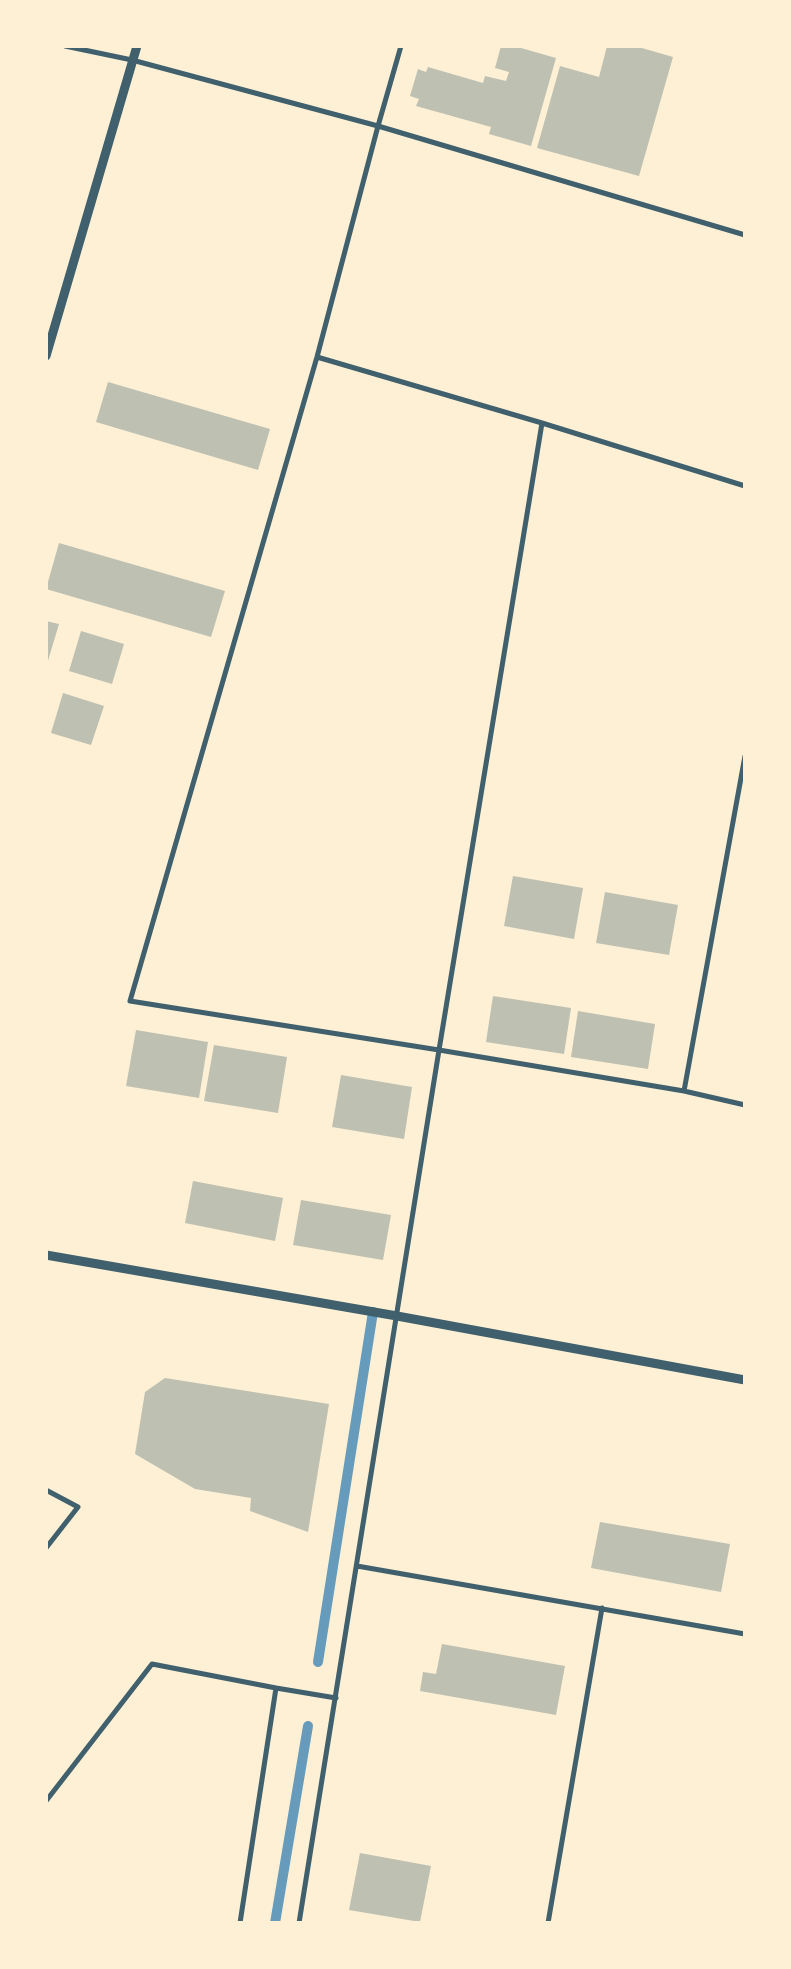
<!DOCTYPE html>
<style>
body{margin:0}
#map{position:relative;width:791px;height:1969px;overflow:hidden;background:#fdf0d5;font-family:Arial,sans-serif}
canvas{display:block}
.frame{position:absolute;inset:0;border:48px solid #fdf0d5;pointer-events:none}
</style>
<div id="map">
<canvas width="791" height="1969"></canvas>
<div class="frame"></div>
</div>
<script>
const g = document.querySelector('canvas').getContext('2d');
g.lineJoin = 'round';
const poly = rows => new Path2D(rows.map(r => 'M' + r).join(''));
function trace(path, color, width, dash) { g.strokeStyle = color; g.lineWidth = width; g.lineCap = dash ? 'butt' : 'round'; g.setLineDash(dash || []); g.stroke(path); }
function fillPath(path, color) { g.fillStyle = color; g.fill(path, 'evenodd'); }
trace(poly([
 [318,1662,373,1312],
 [275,1923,308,1726]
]), '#669bbc', 10);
fillPath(poly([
 [501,46,514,46,556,58,531,146,489,134,491,127,416,106,419,99,410,96,418,69,426,72,428,67,483,83,485,76,506,81,509,72,495,68],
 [607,46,635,46,673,57,639,176,537,148,560,66,599,77],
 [108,382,270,429,258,470,96,422],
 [59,543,225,591,211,637,46,589],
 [46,621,59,624,47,664,46,664],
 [81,631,124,644,112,684,69,671],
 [63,693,104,706,91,745,51,733],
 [513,876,583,888,574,939,504,926],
 [605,892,678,905,669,955,596,943],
 [493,996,571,1008,564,1054,486,1042],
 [578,1011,655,1024,648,1069,571,1057],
 [136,1030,208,1042,199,1098,126,1086],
 [214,1045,287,1057,278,1113,204,1101],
 [341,1075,412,1087,404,1139,332,1127],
 [193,1181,283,1198,275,1241,185,1223],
 [301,1200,391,1215,383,1260,293,1245],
 [165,1378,329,1404,308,1532,250,1511,251,1498,195,1489,135,1454,145,1392],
 [600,1522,730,1544,721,1592,591,1568],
 [442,1644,565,1666,556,1715,420,1691,423,1672,436,1674],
 [360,1853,431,1866,420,1922,349,1910]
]), '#bec0b2');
trace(poly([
 [65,46,132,60,378,126,745,235],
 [401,46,378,126,317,357,130,1001,439,1050,684,1091,745,1105],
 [317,357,542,423,745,486],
 [684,1091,745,756],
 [46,1490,78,1507,46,1548],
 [357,1566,745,1634],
 [276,1688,336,1698],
 [46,1801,152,1664,276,1688,240,1923],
 [299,1923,439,1050,542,423],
 [548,1923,602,1608]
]), '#3f606c', 5);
trace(poly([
 [46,356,137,46],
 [46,1255,397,1316,745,1380]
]), '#3f606c', 9);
</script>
